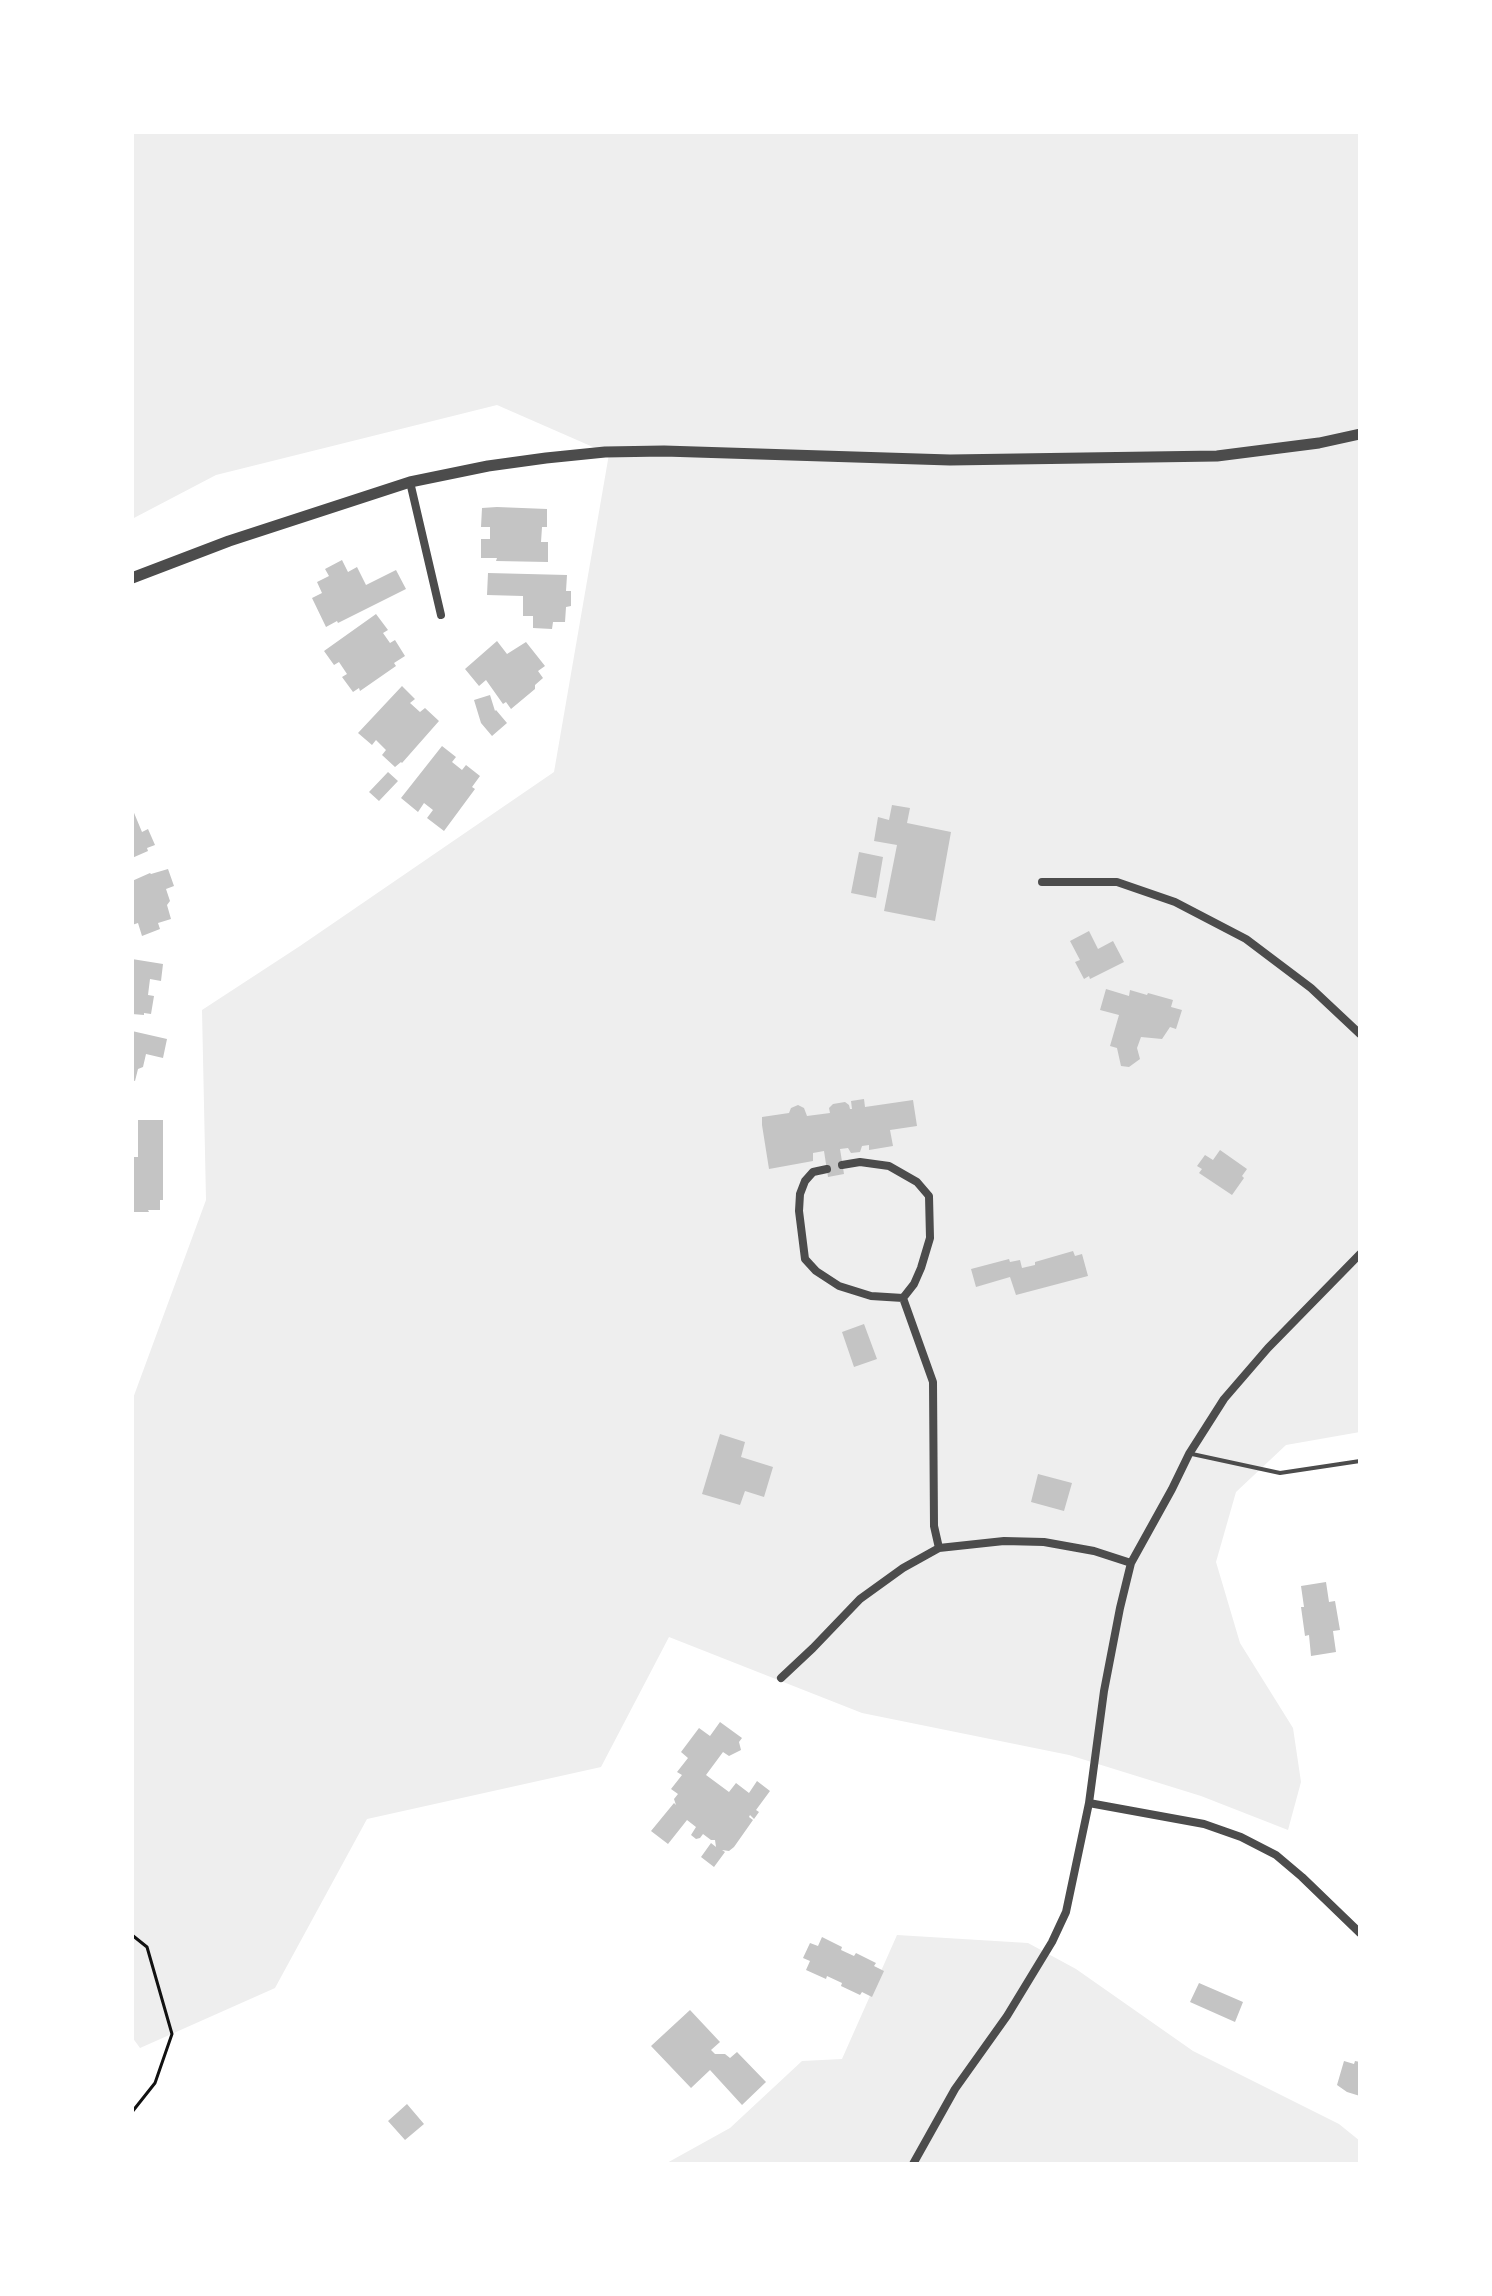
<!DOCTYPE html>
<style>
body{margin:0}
#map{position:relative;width:1492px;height:2296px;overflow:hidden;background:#fff;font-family:"Source Sans 3",sans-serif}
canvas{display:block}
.frame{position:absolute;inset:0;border:134px solid #fff;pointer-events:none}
</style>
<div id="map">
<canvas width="1492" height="2296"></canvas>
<div class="frame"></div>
</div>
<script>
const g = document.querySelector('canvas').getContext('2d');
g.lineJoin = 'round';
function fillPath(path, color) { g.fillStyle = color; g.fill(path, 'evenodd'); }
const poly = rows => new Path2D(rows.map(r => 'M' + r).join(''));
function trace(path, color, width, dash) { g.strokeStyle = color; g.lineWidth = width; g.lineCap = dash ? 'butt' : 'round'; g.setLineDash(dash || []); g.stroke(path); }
fillPath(poly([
 [132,132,1360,132,1360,1432,1286,1445,1236,1492,1216,1562,1240,1643,1293,1728,1301,1782,1288,1830,1201,1796,1069,1755,862,1713,669,1637,601,1767,367,1819,275,1988,140,2048,132,2037,132,1401,206,1200,202,1010,300,946,554,772,609,454,497,405,216,475,132,519],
 [897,1935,1028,1943,1076,1969,1193,2051,1339,2124,1360,2141,1360,2164,665,2164,730,2128,802,2061,842,2059]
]), '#eee');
fillPath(poly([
 [497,507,547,509,547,527,542,527,541,542,548,542,548,562,496,561,497,558,481,558,481,539,490,539,490,527,481,527,482,508],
 [342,560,348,572,357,567,366,585,396,570,406,589,338,623,337,621,326,627,312,598,322,593,317,582,329,576,325,569],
 [488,573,567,575,566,591,571,591,571,606,566,607,565,622,553,622,552,629,533,628,533,616,523,616,523,596,487,595],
 [376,614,388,630,383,633,390,643,395,640,405,656,394,663,396,666,360,691,359,688,353,692,342,677,347,674,339,662,334,665,324,651],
 [497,641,507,654,526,642,545,666,538,671,543,678,535,685,535,689,511,709,506,702,503,704,486,680,479,686,465,669],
 [402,686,415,699,410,703,420,712,425,708,439,721,402,763,401,762,395,767,382,755,386,750,376,740,372,745,358,733],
 [490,695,495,711,496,710,507,723,492,736,481,723,474,700],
 [442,746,456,757,452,762,462,770,466,765,480,776,472,787,475,789,444,831,427,818,433,810,424,803,418,812,401,798],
 [388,772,398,781,379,801,369,792],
 [892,805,910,808,907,823,951,832,935,921,884,911,897,845,874,841,878,817,889,820],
 [132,808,142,832,148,829,155,845,147,848,148,851,132,858],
 [859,852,883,857,876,898,851,893],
 [168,869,174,886,166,889,170,901,167,905,171,919,158,923,160,929,142,936,138,923,132,925,132,881,150,873,151,874],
 [1089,931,1098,949,1113,941,1124,962,1090,979,1089,976,1084,979,1075,962,1080,960,1070,941],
 [132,959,163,964,161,981,150,979,148,995,154,996,151,1014,144,1013,144,1015,132,1014],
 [1106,989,1129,996,1130,990,1147,995,1148,993,1173,1000,1171,1007,1182,1010,1176,1029,1170,1027,1162,1039,1141,1037,1137,1048,1140,1059,1129,1067,1121,1066,1117,1048,1110,1046,1119,1015,1100,1010],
 [132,1031,167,1039,163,1058,146,1054,143,1067,138,1069,135,1081,132,1080],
 [864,1099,865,1107,913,1100,917,1126,890,1130,893,1146,869,1150,869,1145,862,1146,860,1152,851,1153,848,1148,840,1149,844,1174,828,1177,824,1151,813,1153,813,1161,769,1169,762,1125,762,1117,789,1113,791,1108,798,1105,804,1108,807,1116,830,1113,829,1108,833,1104,845,1102,849,1105,850,1109,852,1109,851,1101],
 [138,1120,163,1120,163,1200,160,1200,160,1210,148,1210,149,1212,132,1212,132,1157,138,1157],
 [1220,1150,1247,1169,1242,1176,1244,1178,1232,1195,1199,1173,1202,1169,1197,1166,1205,1155,1213,1160],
 [1073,1251,1075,1256,1082,1254,1088,1276,1016,1295,1010,1277,976,1287,971,1269,1009,1259,1010,1262,1020,1260,1022,1268,1035,1265,1035,1262],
 [864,1324,877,1359,854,1367,842,1332],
 [720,1434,745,1442,741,1457,773,1467,764,1497,745,1491,740,1505,702,1494],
 [1038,1474,1072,1483,1064,1511,1031,1502],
 [1326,1582,1329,1602,1335,1601,1340,1630,1333,1631,1336,1652,1311,1656,1309,1635,1305,1636,1301,1607,1304,1607,1301,1586],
 [720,1722,742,1738,739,1742,741,1750,729,1756,723,1752,706,1775,729,1792,736,1783,749,1793,757,1781,770,1791,756,1810,759,1812,754,1819,750,1815,749,1817,753,1820,734,1847,729,1851,722,1850,725,1852,714,1867,701,1857,711,1843,716,1847,715,1840,711,1840,703,1834,700,1838,696,1839,691,1835,696,1827,687,1820,668,1844,651,1831,674,1803,676,1805,674,1799,678,1794,671,1789,682,1775,677,1772,688,1758,681,1752,699,1728,710,1736],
 [822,1937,842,1947,841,1950,854,1956,856,1953,876,1963,874,1966,884,1971,872,1997,862,1992,860,1995,841,1986,842,1983,827,1976,826,1979,806,1970,810,1961,803,1958,810,1943,818,1946],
 [1199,1983,1243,2002,1235,2022,1190,2002],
 [690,2010,720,2042,711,2050,715,2054,725,2054,730,2058,737,2052,766,2082,742,2105,710,2070,691,2088,651,2046],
 [1344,2061,1354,2064,1355,2061,1360,2062,1360,2096,1347,2092,1337,2085],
 [407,2104,424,2124,405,2140,388,2121]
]), '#c4c4c4');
trace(poly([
 [132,1935,147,1947,172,2034,155,2083,132,2112]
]), '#111', 3);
trace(poly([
 [1192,1454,1280,1473,1360,1461]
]), '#4c4c4c', 4);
trace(poly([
 [410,482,441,615],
 [1042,882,1117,882,1175,902,1246,939,1311,988,1360,1034],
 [827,1169,813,1172,805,1181,800,1194,799,1211,805,1259,816,1271,839,1286,871,1296,903,1298,914,1284,921,1268,930,1238,929,1196,917,1182,889,1166,860,1162,842,1165],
 [903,1298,933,1382,934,1526,939,1548],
 [781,1678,813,1648,860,1599,903,1568,939,1548,1004,1541,1044,1542,1094,1551,1131,1563],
 [1089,1803,1204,1824,1241,1837,1276,1855,1302,1877,1360,1933],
 [913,2164,955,2089,1007,2016,1052,1942,1066,1912,1089,1803,1104,1691,1120,1608,1131,1563,1172,1489,1189,1454,1224,1399,1268,1348,1360,1254]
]), '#4c4c4c', 8);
trace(poly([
 [132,578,229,541,410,482,488,466,546,458,605,452,664,451,950,460,1217,456,1319,443,1360,434]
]), '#4c4c4c', 11);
</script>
